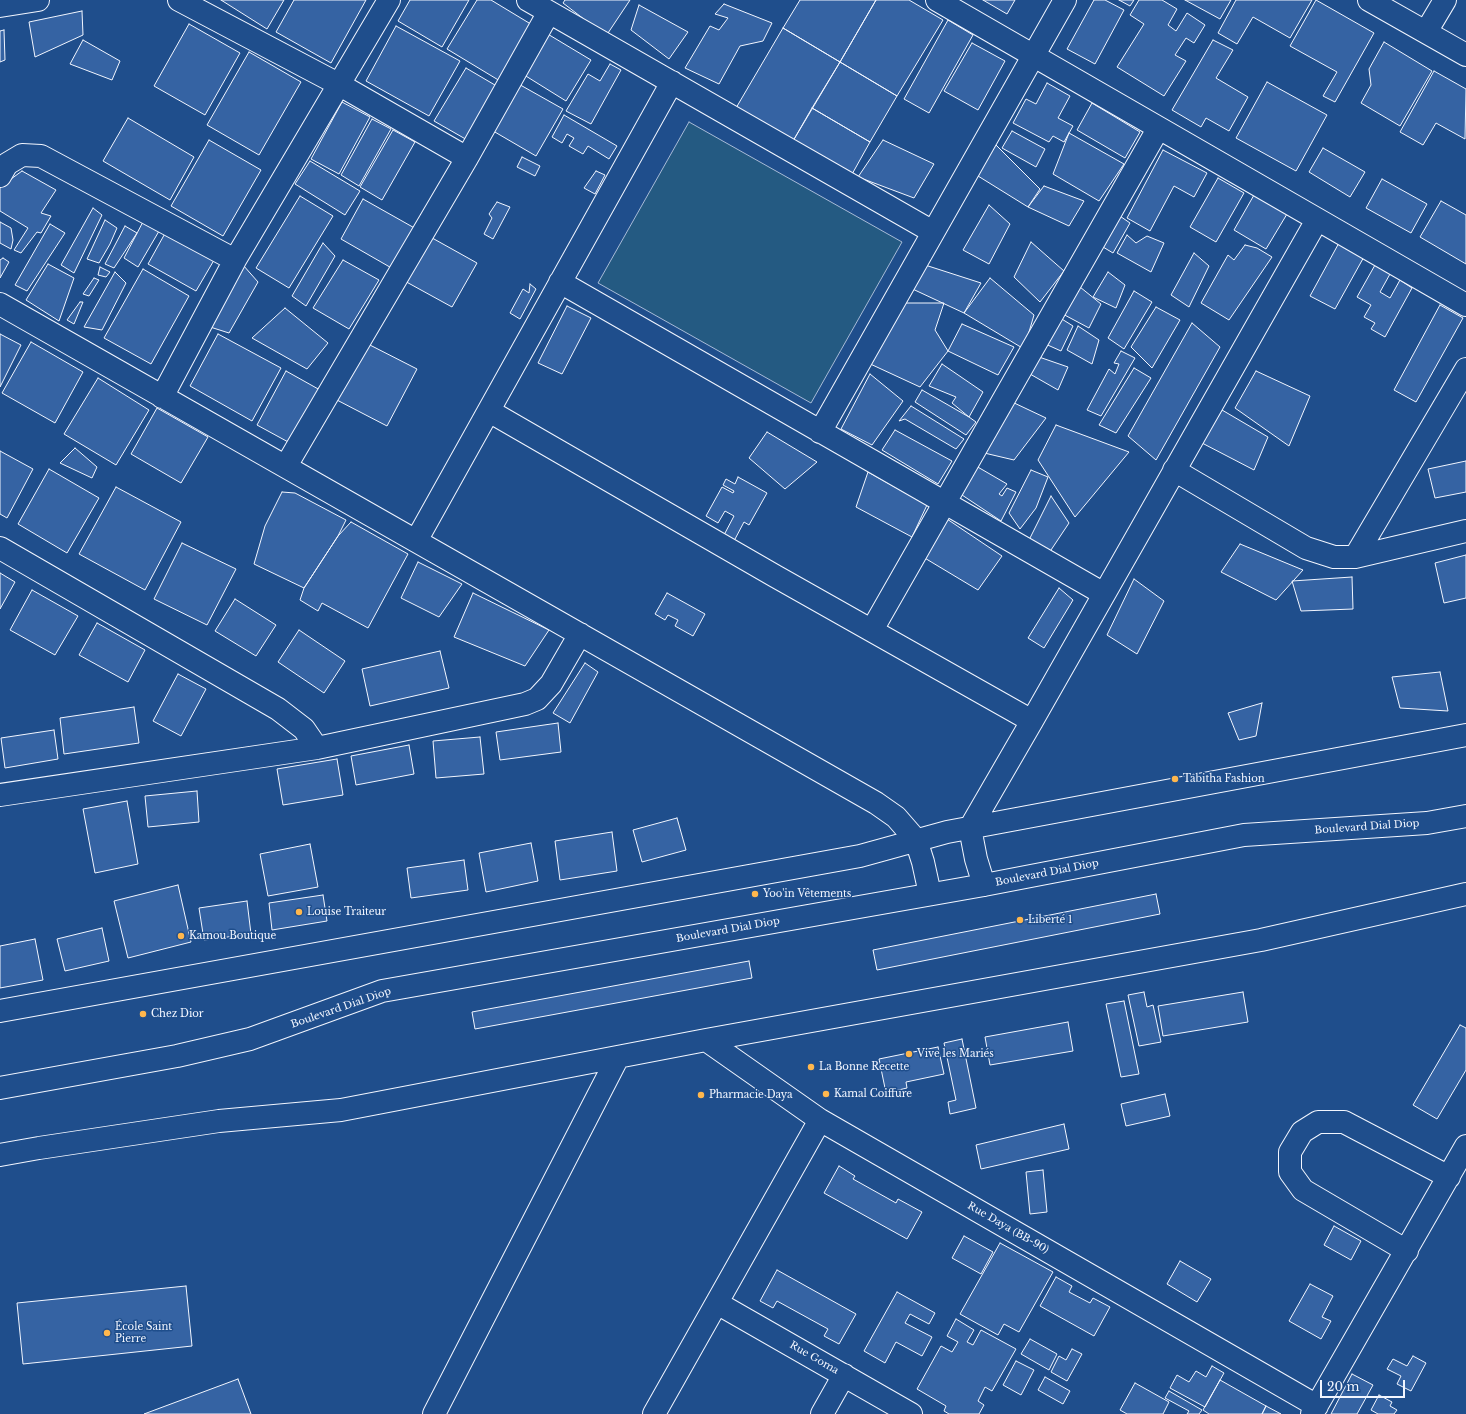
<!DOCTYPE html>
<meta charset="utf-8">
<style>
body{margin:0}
#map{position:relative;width:1466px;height:1414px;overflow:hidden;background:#1f4e8c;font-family:"Libre Baskerville",serif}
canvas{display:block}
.scale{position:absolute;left:1320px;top:1380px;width:85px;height:18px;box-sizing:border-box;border:2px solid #f2f6ff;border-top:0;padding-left:5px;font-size:12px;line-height:14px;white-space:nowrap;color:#f2f6ff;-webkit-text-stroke:3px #1f4e8c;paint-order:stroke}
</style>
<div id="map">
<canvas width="1466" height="1414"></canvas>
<div class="scale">20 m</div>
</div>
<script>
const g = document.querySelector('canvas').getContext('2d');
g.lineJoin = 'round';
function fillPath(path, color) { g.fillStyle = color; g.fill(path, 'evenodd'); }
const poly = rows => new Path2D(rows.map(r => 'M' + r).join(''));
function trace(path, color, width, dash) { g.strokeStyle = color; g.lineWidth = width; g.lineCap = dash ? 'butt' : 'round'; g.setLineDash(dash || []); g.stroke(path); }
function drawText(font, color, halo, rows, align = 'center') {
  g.font = font + ' "Libre Baskerville",serif'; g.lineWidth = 3; g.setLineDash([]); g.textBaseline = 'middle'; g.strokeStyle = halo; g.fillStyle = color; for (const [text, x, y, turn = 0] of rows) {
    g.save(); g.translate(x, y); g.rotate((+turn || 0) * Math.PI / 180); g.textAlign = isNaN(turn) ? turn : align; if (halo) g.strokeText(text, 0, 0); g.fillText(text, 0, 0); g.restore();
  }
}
const green = poly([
 [689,122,902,242,811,403,598,283,689,122]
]);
fillPath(green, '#245a82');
trace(green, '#a8bbd7', 1);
const building = poly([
 [221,0,284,0,267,29,221,0],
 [294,0,366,0,331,63,276,32,294,0],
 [410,0,469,0,442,47,398,21,410,0],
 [477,0,491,0,534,26,500,81,447,49,477,0],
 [565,0,630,0,606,36,563,3,565,0],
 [800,0,876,0,840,62,783,28,800,0],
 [876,0,909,0,943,20,897,96,840,62,876,0],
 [983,0,1015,0,1007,14,983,0],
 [1094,0,1105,0,1124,10,1095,64,1067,49,1094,0],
 [1119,0,1134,0,1130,6,1119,0],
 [1139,0,1162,0,1177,9,1168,25,1176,31,1187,13,1205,25,1194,43,1186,38,1175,55,1186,61,1164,96,1117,67,1144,24,1130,15,1139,0],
 [1185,0,1231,0,1220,19,1185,0],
 [1236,0,1312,0,1290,38,1253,17,1237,44,1218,33,1236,0],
 [1316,0,1374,33,1335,102,1323,96,1337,72,1290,46,1316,0],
 [724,4,772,23,763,41,740,46,719,84,685,68,710,26,719,30,728,18,715,14,724,4],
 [639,5,688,32,669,59,631,30,639,5],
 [82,11,83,35,35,57,29,22,82,11],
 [948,20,973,35,929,113,904,99,948,20],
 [189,24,240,53,205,115,154,86,189,24],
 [396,26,460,61,429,116,366,81,396,26],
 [783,28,840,62,793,141,736,108,783,28],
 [4,30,5,60,0,62,0,31,4,30],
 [546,33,591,60,566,101,521,73,546,33],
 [83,40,120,61,112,80,70,64,83,40],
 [1213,40,1233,50,1216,78,1248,97,1229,131,1206,118,1201,127,1172,110,1213,40],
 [1384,42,1432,71,1400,126,1361,103,1371,85,1369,69,1384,42],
 [972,43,1005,61,978,110,944,91,972,43],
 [249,52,301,82,259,155,207,125,249,52],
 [840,62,897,96,870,142,812,108,840,62],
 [610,64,621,70,591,124,566,111,588,74,600,81,610,64],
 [466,68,500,88,469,141,434,121,466,68],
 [1434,71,1466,89,1465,139,1436,123,1423,145,1400,132,1434,71],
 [515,82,563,109,536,156,488,128,515,82],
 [1267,82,1327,115,1296,171,1236,138,1267,82],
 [1047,83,1070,96,1058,118,1073,126,1064,142,1053,136,1049,142,1013,123,1026,99,1036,104,1047,83],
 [342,102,370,117,339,174,311,159,342,102],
 [1092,103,1140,132,1125,158,1077,130,1092,103],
 [812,108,870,142,851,176,793,141,812,108],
 [564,115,617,146,609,159,588,146,583,154,569,146,574,138,567,134,562,143,552,137,564,115],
 [128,118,194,157,170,200,103,161,128,118],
 [372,119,391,129,359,186,341,175,372,119],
 [393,130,415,142,382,200,360,187,393,130],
 [1012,131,1045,149,1036,167,1002,148,1012,131],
 [1069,133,1124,164,1099,201,1053,174,1069,133],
 [209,140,261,170,223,236,171,206,209,140],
 [883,140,934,164,914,198,858,177,883,140],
 [993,142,1040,189,1028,207,978,176,993,142],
 [1323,148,1365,172,1350,197,1309,172,1323,148],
 [1163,150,1207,173,1194,197,1174,186,1150,231,1127,218,1163,150],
 [522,157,540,166,535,176,517,167,522,157],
 [310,161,360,191,345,215,295,184,310,161],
 [22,171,56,190,41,213,51,216,41,233,37,232,21,253,14,250,28,228,0,211,0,187,22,171],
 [596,171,605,175,595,194,584,188,596,171],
 [1218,178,1244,193,1216,242,1190,227,1218,178],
 [1382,179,1427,204,1411,233,1366,208,1382,179],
 [1044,186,1084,201,1069,226,1028,207,1044,186],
 [1254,195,1287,214,1266,249,1234,230,1254,195],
 [300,196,333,216,289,288,256,268,300,196],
 [363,199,418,230,395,270,341,239,363,199],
 [1441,201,1466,215,1466,264,1420,237,1441,201],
 [497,202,510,207,493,239,484,234,492,218,489,214,497,202],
 [989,205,1010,224,989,264,963,250,989,205],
 [93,208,102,215,74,273,61,265,93,208],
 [1114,212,1130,223,1113,253,1098,244,1114,212],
 [145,218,162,226,138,267,124,258,145,218],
 [105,220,117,228,110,244,99,263,87,259,105,220],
 [0,222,11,228,13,240,11,249,0,243,0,222],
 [50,224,65,233,27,291,15,285,50,224],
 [125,226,137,233,114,268,105,264,125,226],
 [168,228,217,255,196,291,148,264,168,228],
 [425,234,477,263,452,307,401,279,425,234],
 [1127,235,1136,243,1147,236,1164,243,1151,272,1117,253,1127,235],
 [1340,241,1365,255,1335,309,1310,296,1340,241],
 [1031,242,1064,271,1040,302,1014,277,1031,242],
 [323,243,335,256,306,306,292,296,323,243],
 [1245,245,1257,248,1272,257,1229,320,1201,303,1228,255,1234,260,1245,245],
 [1194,253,1209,266,1189,307,1171,295,1194,253],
 [3,258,9,262,0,278,0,260,3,258],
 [343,260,379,280,349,329,313,308,343,260],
 [48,264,74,278,59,321,26,300,48,264],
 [922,264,981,283,964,313,904,285,922,264],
 [243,265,258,282,229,333,207,326,243,265],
 [1375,265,1390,274,1380,292,1390,298,1400,280,1412,288,1385,337,1371,329,1375,323,1364,317,1371,305,1357,297,1375,265],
 [100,267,110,272,106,277,98,275,100,267],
 [143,269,189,296,151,364,104,338,143,269],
 [115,272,126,283,102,330,84,327,115,272],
 [1108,272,1125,285,1116,308,1093,297,1108,272],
 [94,278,99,280,89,296,83,294,94,278],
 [990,278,1034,315,1024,349,964,313,990,278],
 [530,284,536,289,520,319,510,313,523,289,529,293,530,284],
 [1080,287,1101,304,1089,328,1059,312,1080,287],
 [1134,291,1152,302,1124,349,1108,338,1134,291],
 [80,302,83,302,74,324,67,320,80,302],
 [904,303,944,303,935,330,948,351,920,387,866,362,904,303],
 [1440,305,1463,318,1416,402,1394,390,1440,305],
 [567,306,591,318,562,374,538,363,567,306],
 [1156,307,1180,320,1152,368,1131,347,1156,307],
 [285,308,328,343,307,369,252,338,285,308],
 [1057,316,1073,326,1061,351,1041,342,1057,316],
 [1192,323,1220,347,1156,460,1128,436,1192,323],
 [962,324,1014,347,998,375,948,351,962,324],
 [1078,326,1099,340,1092,364,1067,350,1078,326],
 [0,334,21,345,0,387,0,334],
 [218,334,281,368,252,421,190,386,218,334],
 [31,342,83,372,55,423,2,393,31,342],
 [364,342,417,369,387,426,335,399,364,342],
 [1121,351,1135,358,1101,416,1087,410,1109,369,1115,374,1119,364,1114,363,1121,351],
 [1039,357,1068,367,1058,390,1030,374,1039,357],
 [942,364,983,392,969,417,952,403,956,397,929,386,942,364],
 [1134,368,1151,378,1116,433,1099,425,1134,368],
 [286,371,320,390,290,443,257,425,286,371],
 [1256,371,1310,396,1289,446,1235,408,1256,371],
 [870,374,903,401,872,445,841,429,870,374],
 [98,378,149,410,116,465,64,434,98,378],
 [922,390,969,417,976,422,966,435,915,402,922,390],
 [1010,401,1046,418,1014,460,980,452,1010,401],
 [911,406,964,439,956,449,905,419,899,421,911,406],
 [157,408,208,437,181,483,131,454,157,408],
 [1222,410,1268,437,1254,470,1202,443,1222,410],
 [1056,425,1129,452,1075,517,1038,460,1056,425],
 [895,430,952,461,938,484,882,450,895,430],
 [767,432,817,462,785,489,749,458,767,432],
 [75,448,97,467,92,478,60,463,75,448],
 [0,451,33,469,7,518,0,514,0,451],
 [1466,461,1466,492,1435,498,1428,469,1466,461],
 [976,466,1007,484,999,494,1002,496,1007,488,1016,492,1001,521,962,495,976,466],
 [49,469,99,498,67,553,18,524,49,469],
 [1031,470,1048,477,1036,508,1020,529,1009,513,1031,470],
 [868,472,927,505,912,537,856,507,868,472],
 [738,477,767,493,749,525,744,522,734,541,724,535,734,516,725,511,718,523,706,516,722,487,733,493,734,491,723,485,726,479,735,484,738,477],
 [116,487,181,522,145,590,79,554,116,487],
 [282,492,295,493,346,520,338,536,304,588,254,564,265,526,282,492],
 [1051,496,1069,523,1049,553,1029,540,1051,496],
 [944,517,1002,556,978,590,923,557,944,517],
 [351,522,408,554,368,628,322,603,318,611,300,600,304,588,338,536,351,522],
 [182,543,236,569,207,625,154,599,182,543],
 [1240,544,1303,570,1276,600,1221,572,1240,544],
 [1466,555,1466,598,1444,603,1435,563,1466,555],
 [418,562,462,584,439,617,401,598,418,562],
 [0,573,15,582,0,609,0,573],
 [1352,577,1353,609,1301,611,1292,581,1352,577],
 [1134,579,1164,601,1137,654,1107,635,1134,579],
 [1059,588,1073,600,1044,648,1028,638,1059,588],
 [32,590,78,616,55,655,10,630,32,590],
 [473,593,549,630,525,666,454,637,473,593],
 [667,593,705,614,693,636,675,626,678,620,668,615,665,620,655,614,667,593],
 [235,599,276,625,256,656,215,631,235,599],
 [97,623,145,650,128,682,79,655,97,623],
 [299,630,345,661,324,693,278,662,299,630],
 [440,651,449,688,370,706,362,669,440,651],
 [585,663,598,672,570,723,553,713,585,663],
 [1440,672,1448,711,1400,708,1392,677,1440,672],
 [178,674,206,689,181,736,153,721,178,674],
 [1262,703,1256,736,1239,740,1228,713,1262,703],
 [134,707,139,743,64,754,60,718,134,707],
 [558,723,561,752,500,760,496,732,558,723],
 [54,730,58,759,5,768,1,738,54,730],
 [480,737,484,774,436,778,433,741,480,737],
 [409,745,414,774,356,785,351,756,409,745],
 [337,759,343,795,283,805,277,769,337,759],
 [197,791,199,822,148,827,145,796,197,791],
 [127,801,138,864,95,873,83,809,127,801],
 [677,818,686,850,642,862,633,830,677,818],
 [612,832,617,871,560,880,555,841,612,832],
 [531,843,538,881,486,892,479,853,531,843],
 [310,844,318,887,268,896,260,854,310,844],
 [464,860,468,890,411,898,407,868,464,860],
 [178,885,191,942,128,958,114,901,178,885],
 [1156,894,1160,914,877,970,873,950,1156,894],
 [323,895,327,921,272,930,269,903,323,895],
 [247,901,251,934,204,940,199,908,247,901],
 [102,928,109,961,65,971,57,939,102,928],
 [35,939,43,980,0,988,0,946,35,939],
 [749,961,752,978,475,1029,472,1012,749,961],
 [1144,992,1147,1007,1153,1005,1161,1042,1139,1046,1128,995,1144,992],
 [1243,992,1248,1022,1163,1036,1158,1006,1243,992],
 [1124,1001,1139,1074,1121,1077,1106,1004,1124,1001],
 [1068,1022,1073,1051,990,1065,985,1037,1068,1022],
 [1460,1025,1466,1028,1466,1070,1437,1119,1413,1105,1460,1025],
 [962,1039,976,1108,950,1114,948,1102,956,1100,944,1043,962,1039],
 [938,1047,944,1074,906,1082,907,1088,886,1093,879,1059,938,1047],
 [1165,1094,1170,1116,1126,1126,1121,1104,1165,1094],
 [1064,1124,1069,1149,981,1169,976,1145,1064,1124],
 [839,1166,855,1176,853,1179,896,1203,898,1199,922,1212,907,1239,824,1193,839,1166],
 [1043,1170,1047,1212,1030,1214,1026,1172,1043,1170],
 [1334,1226,1361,1241,1351,1260,1324,1245,1334,1226],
 [964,1236,993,1252,981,1274,952,1258,964,1236],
 [1000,1243,1053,1272,1019,1332,1004,1324,998,1335,960,1314,1000,1243],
 [1180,1261,1211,1279,1197,1302,1167,1284,1180,1261],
 [777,1270,856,1314,839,1344,824,1336,828,1329,777,1301,773,1308,760,1301,777,1270],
 [1056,1277,1072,1286,1069,1292,1090,1303,1093,1298,1110,1307,1094,1336,1040,1306,1056,1277],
 [1310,1284,1333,1296,1322,1317,1331,1321,1321,1339,1289,1321,1310,1284],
 [186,1286,192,1346,23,1364,17,1303,186,1286],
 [897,1292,935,1313,929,1324,910,1314,905,1323,932,1337,922,1356,896,1342,885,1363,864,1351,897,1292],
 [956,1319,974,1330,967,1342,973,1345,981,1330,1016,1349,992,1391,985,1387,978,1401,984,1405,979,1414,949,1414,944,1411,946,1406,917,1389,941,1346,952,1352,958,1342,947,1336,956,1319],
 [1030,1339,1057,1354,1049,1370,1021,1354,1030,1339],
 [1072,1349,1082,1354,1067,1381,1051,1372,1059,1356,1066,1360,1072,1349],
 [1413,1356,1426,1363,1411,1391,1397,1384,1401,1376,1387,1369,1393,1359,1407,1366,1413,1356],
 [1016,1361,1034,1370,1021,1395,1003,1385,1016,1361],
 [1212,1366,1224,1373,1205,1407,1170,1388,1177,1375,1189,1382,1196,1371,1206,1377,1212,1366],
 [1352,1374,1373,1385,1357,1414,1331,1414,1352,1374],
 [1045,1377,1070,1391,1063,1404,1038,1390,1045,1377],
 [238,1379,251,1414,144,1414,238,1379],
 [1220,1380,1266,1406,1262,1414,1209,1414,1203,1410,1220,1380],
 [1135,1383,1169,1402,1163,1414,1127,1414,1120,1410,1135,1383],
 [1169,1391,1202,1410,1199,1414,1187,1414,1189,1411,1165,1398,1169,1391],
 [1379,1395,1392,1402,1390,1406,1397,1410,1394,1414,1378,1414,1371,1410,1379,1395],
 [1266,1406,1281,1414,1262,1414,1266,1406]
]);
fillPath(building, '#3563a3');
trace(building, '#f2f6ff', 1);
const minor = poly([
 [179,0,340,85,467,158],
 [528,0,933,232],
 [937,0,1466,305],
 [1369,0,1466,55],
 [0,6,38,0],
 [1426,32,1445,0],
 [0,176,7,164,22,155,41,156,235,260],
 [560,282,1104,594],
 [0,304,876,803,896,817,916,840,923,862,930,894],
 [162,397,235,260,389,0],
 [489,411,775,576,1032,721],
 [820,432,1065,0],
 [286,466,467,158,549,12],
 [1174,470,1306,548,1334,557,1355,557,1466,531],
 [416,541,672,82],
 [0,548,278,709,304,729,317,748],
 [1355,557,1466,369],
 [872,630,1158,129],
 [0,795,317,748,525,704,537,699,551,684,580,634],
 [984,885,976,859,970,828,1032,721,1317,220],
 [0,1011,860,856,947,832,1466,735],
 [706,1040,820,1120,1317,1406],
 [0,1088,177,1056,250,1039,382,991,984,885,1244,835,1427,823,1466,816],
 [0,1155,39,1148,219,1121,341,1110,706,1040,1261,940,1466,894],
 [1407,1251,1303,1190,1290,1172,1290,1152,1302,1132,1318,1122,1344,1122,1449,1177],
 [717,1303,911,1414],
 [434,1414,618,1057],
 [654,1414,820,1120],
 [822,1414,844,1375],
 [1312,1414,1466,1146]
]);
trace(minor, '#f2f6ff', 24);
trace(minor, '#1f4e8c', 22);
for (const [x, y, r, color] of [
 [1175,779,4,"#ffb74d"],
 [755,894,4,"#ffb74d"],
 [299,912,4,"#ffb74d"],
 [1020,920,4,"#ffb74d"],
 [181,936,4,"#ffb74d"],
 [143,1014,4,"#ffb74d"],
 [909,1054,4,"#ffb74d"],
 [811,1067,4,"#ffb74d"],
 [826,1094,4,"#ffb74d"],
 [701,1095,4,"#ffb74d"],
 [107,1333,4,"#ffb74d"]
]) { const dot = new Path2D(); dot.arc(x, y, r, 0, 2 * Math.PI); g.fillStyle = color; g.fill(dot); trace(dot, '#1f4e8c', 1.5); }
drawText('10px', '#f2f6ff', '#1f4e8c', [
 ["Tabitha Fashion",1183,779],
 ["Yoo'in Vêtements",763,894],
 ["Louise Traiteur",307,912],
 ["Liberté 1",1028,920],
 ["Kamou Boutique",189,936],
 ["Chez Dior",151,1014],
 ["Vive les Mariés",917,1054],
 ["La Bonne Recette",819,1067],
 ["Kamal Coiffure",834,1094],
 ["Pharmacie Daya",709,1095],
 ["École Saint",115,1327],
 ["Pierre",115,1339]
], 'left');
drawText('10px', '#f2f6ff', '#1f4e8c', [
 ["Boulevard Dial Diop",1367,827,-4],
 ["Boulevard Dial Diop",1047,873,-11],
 ["Boulevard Dial Diop",728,930,-10],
 ["Boulevard Dial Diop",341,1008,-19],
 ["Rue Daya (BB-90)",1008,1228,30],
 ["Rue Goma",814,1358,30]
]);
</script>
